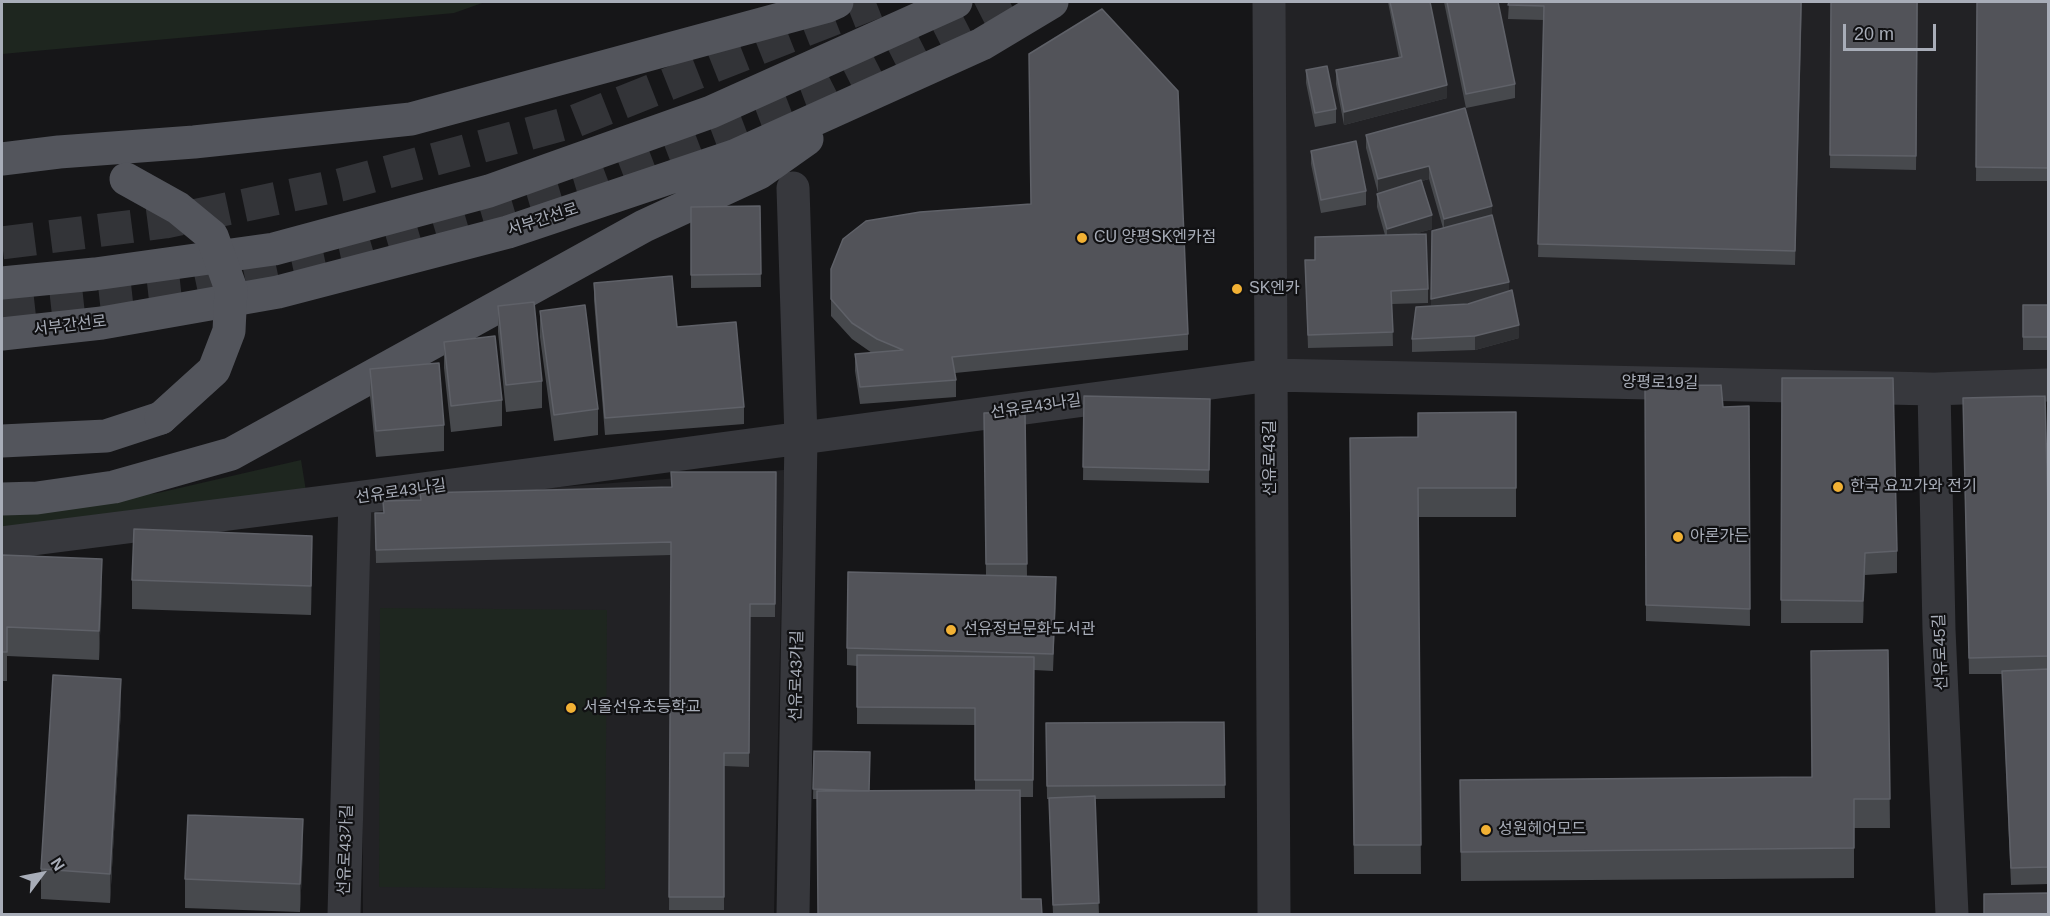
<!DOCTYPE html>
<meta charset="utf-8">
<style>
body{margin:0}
#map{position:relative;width:2050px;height:916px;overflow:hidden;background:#161618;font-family:Arial,sans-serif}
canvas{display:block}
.frame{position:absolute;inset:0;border:3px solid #a8adb8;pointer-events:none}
.north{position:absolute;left:12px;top:844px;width:60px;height:60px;-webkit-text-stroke:4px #111113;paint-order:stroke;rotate:58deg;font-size:16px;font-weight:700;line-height:24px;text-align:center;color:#a8adb8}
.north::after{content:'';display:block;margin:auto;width:21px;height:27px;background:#a8adb8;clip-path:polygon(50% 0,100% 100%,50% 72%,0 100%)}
.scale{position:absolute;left:1843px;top:24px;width:93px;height:27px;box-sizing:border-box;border:3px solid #a8adb8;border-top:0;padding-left:8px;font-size:18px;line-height:21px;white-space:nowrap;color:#a8adb8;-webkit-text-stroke:4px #111113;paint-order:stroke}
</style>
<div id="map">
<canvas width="2050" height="916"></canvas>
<div class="frame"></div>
<div class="north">N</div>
<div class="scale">20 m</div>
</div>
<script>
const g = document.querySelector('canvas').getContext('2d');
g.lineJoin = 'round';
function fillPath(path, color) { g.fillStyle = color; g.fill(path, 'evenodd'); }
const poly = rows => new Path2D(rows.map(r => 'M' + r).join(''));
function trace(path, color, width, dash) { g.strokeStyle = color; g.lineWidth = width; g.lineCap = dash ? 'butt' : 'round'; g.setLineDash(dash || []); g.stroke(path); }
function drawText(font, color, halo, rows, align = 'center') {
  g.font = font + ' Arial,"Noto Sans KR",sans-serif'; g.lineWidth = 4.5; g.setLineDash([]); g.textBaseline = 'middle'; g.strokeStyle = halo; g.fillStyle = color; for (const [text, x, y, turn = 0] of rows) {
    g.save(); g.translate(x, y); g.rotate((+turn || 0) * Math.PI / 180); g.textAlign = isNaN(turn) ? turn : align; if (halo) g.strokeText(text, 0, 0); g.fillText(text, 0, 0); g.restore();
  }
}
fillPath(poly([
 [1269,2,2048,2,2048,372,1271,375],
 [784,470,774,914,363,914,362,502]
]), '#222225');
fillPath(poly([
 [2,2,485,2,454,13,2,54],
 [301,460,310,516,2,556,2,506,51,504,158,493],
 [380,608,607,610,605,889,379,887]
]), '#1e261f');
trace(poly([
 [2,243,165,222,340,185,575,121,876,2],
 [2,309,184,289,369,250,586,186,831,93,1010,2]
]), '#333438', 33, [33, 16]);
trace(poly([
 [1269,2,1274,914],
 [1934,389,1939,630,1952,914],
 [2,543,355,498,1271,375,1934,389,2048,385],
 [344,914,355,498],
 [793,914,801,438,793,188]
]), '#37383d', 33);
trace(poly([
 [2,159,59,152,194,142,411,119,828,6,837,2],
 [2,283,95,274,274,249,489,191,711,112,956,2],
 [2,334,102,323,278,292,508,232,734,156,982,44,1052,2],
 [2,441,106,436,161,418],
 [2,499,37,498,114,487,231,454,644,226,759,173,807,139]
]), '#53555c', 33);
trace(poly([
 [126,179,178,208,212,236,231,289,229,331,214,370,161,418]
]), '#53555c', 33);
fillPath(poly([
 [1388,2,1430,2,1447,98,1344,125,1336,84,1336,70,1399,58],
 [1444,2,1498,2,1515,84,1515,98,1466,108],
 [1509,2,1802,2,1795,265,1538,257,1544,20,1508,19],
 [1831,2,1918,2,1916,170,1830,168],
 [1977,2,2049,2,2049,181,1976,181],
 [1306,70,1336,109,1336,123,1315,127,1306,83],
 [1465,108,1492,215,1519,338,1475,350,1412,352,1412,339,1431,306,1443,228,1429,179,1422,181,1432,229,1414,234,1428,289,1428,303,1392,304,1393,346,1308,348,1305,260,1315,260,1385,235,1377,207,1377,194,1398,187,1378,193,1366,148,1366,135],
 [1311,151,1366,191,1366,205,1321,213,1311,164],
 [760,206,761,287,691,288,691,207],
 [831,269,1188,334,1188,350,955,373,956,380,956,397,860,404,855,371,855,354,872,353,852,339,831,316],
 [594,283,677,327,744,407,744,424,605,435,594,300],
 [2023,305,2049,305,2049,350,2023,350],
 [498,306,542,381,542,408,506,412,498,332],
 [540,311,598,409,598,435,554,441,540,337],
 [444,342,502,400,502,426,451,432,444,368],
 [370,369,444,425,444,451,376,457,370,396],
 [1782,378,1897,551,1897,573,1865,575,1863,623,1781,623],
 [1645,386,1723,407,1749,406,1750,626,1646,621],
 [1084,396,1210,399,1209,483,1083,480],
 [1025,412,1027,576,1056,594,1053,671,1034,670,1033,797,1020,797,1021,899,1042,915,817,799,813,799,814,751,869,791,975,790,975,725,857,724,857,666,847,665,847,648,986,575,984,413],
 [1516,412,1516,517,1418,517,1421,874,1354,874,1350,438,1418,437],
 [1963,414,2049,549,2049,884,2011,885,2002,674,1969,674],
 [776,472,775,617,750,617,749,767,724,766,724,910,669,910,671,555,376,563,375,513,383,513,420,500,671,487],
 [2,555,102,588,99,660,7,656,7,681,2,681],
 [312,565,311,615,132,609,132,580],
 [1888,650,1890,828,1854,828,1854,878,1461,881,1460,780,1812,777],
 [121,708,110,903,41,899,41,869],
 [1224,722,1225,798,1095,799,1099,915,1053,915,1049,799,1047,799,1046,723],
 [303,848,300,912,185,908,185,879]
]), '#47494d');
fillPath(poly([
 [1447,85,1447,98,1344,125,1344,112],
 [1429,166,1429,179,1378,193,1378,179],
 [1492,206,1492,220,1444,232,1444,219],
 [1432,215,1432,229,1387,242,1387,229],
 [1509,282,1509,296,1431,312,1431,299],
 [1519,325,1519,338,1475,350,1475,336],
 [312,536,312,565,311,615,311,586],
 [1865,553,1865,575,1863,623,1863,601],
 [102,559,102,588,99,660,99,631],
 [121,679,121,708,110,903,110,874],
 [303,819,303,848,300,912,300,884]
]), '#2f3033');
const building = poly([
 [1390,2,1430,2,1447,85,1344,112,1336,70,1402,57,1390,2],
 [1447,2,1498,2,1515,84,1466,94,1447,2],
 [1509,2,1801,2,1795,251,1538,244,1544,6,1508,5,1509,2],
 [1831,2,1917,2,1916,156,1830,155,1831,2],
 [1977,2,2049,2,2049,168,1976,167,1977,2],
 [1102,9,1178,91,1188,334,952,357,956,380,860,387,855,354,903,350,877,339,852,323,831,299,831,269,843,239,866,221,920,212,1031,204,1029,54,1102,9],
 [1327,66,1336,109,1315,113,1306,70,1327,66],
 [1465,108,1492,206,1444,219,1429,166,1378,179,1366,135,1465,108],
 [1356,141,1366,191,1321,200,1311,151,1356,141],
 [1421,180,1432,215,1387,229,1377,194,1421,180],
 [760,206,761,274,691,275,691,207,760,206],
 [1492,215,1509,282,1431,299,1432,231,1492,215],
 [1426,234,1428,289,1391,291,1393,332,1308,335,1305,260,1315,260,1315,237,1426,234],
 [672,276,677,327,736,322,744,407,605,418,594,283,672,276],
 [1512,290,1519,325,1475,336,1412,339,1416,307,1468,304,1512,290],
 [534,302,542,381,506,385,498,306,534,302],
 [585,305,598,409,554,415,540,311,585,305],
 [2023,305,2049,305,2049,337,2023,337,2023,305],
 [495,336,502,400,451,406,444,342,495,336],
 [439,363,444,425,376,431,370,369,439,363],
 [1782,378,1893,378,1897,551,1865,553,1863,601,1781,600,1782,378],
 [1721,385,1723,407,1749,406,1750,609,1646,605,1645,386,1721,385],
 [1084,396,1210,399,1209,470,1083,467,1084,396],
 [2045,396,2049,549,2049,656,1969,658,1963,398,2045,396],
 [1025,412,1027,564,986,564,984,413,1025,412],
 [1516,412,1516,488,1418,488,1421,845,1354,845,1350,438,1418,437,1418,413,1516,412],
 [671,472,776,472,775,604,750,604,749,753,724,753,724,897,669,897,671,542,376,550,375,513,384,513,383,501,421,500,420,493,672,487,671,472],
 [134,529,312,536,311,586,132,580,134,529],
 [2,555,102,559,99,631,7,627,7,652,2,652,2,555],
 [848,572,1056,577,1053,654,847,648,848,572],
 [1888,650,1890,799,1854,799,1854,848,1461,852,1460,780,1812,777,1811,651,1888,650],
 [857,655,1034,657,1033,780,975,780,975,708,857,707,857,655],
 [2049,669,2049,867,2011,868,2002,671,2049,669],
 [53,675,121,679,110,874,41,869,53,675],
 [1224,722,1225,785,1047,786,1046,723,1224,722],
 [814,751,870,752,869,791,813,789,814,751],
 [1020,790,1021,899,1041,899,1042,915,818,915,817,791,1020,790],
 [1095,796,1099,903,1053,905,1049,798,1095,796],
 [188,815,303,819,300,884,185,879,188,815],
 [2049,893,2049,915,1984,915,1984,894,2049,893]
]);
fillPath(building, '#525359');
trace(building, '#5f6168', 1.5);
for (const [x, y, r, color] of [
 [1082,238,6,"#f2b134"],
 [1237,289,6,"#f2b134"],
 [1838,487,6,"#f2b134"],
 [1678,537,6,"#f2b134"],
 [951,630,6,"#f2b134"],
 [571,708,6,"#f2b134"],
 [1486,830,6,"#f2b134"]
]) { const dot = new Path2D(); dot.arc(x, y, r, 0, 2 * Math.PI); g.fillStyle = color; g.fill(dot); trace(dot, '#111113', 2); }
drawText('16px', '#a8adb8', '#111113', [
 ["서부간선로",543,220,-18],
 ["서부간선로",70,326,-7],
 ["양평로19길",1660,383,1],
 ["선유로43나길",1036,407,-8],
 ["선유로43길",1271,458,-90],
 ["선유로43나길",401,492,-8],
 ["선유로45길",1941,652,-92],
 ["선유로43가길",797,676,-89],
 ["선유로43가길",346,850,-88]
]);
drawText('16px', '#a8adb8', '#111113', [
 ["CU 양평SK엔카점",1094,238],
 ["SK엔카",1249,289],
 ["한국 요꼬가와 전기",1850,487],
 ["아론가든",1690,537],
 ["선유정보문화도서관",963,630],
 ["서울선유초등학교",583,708],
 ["성원헤어모드",1498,830]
], 'left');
</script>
